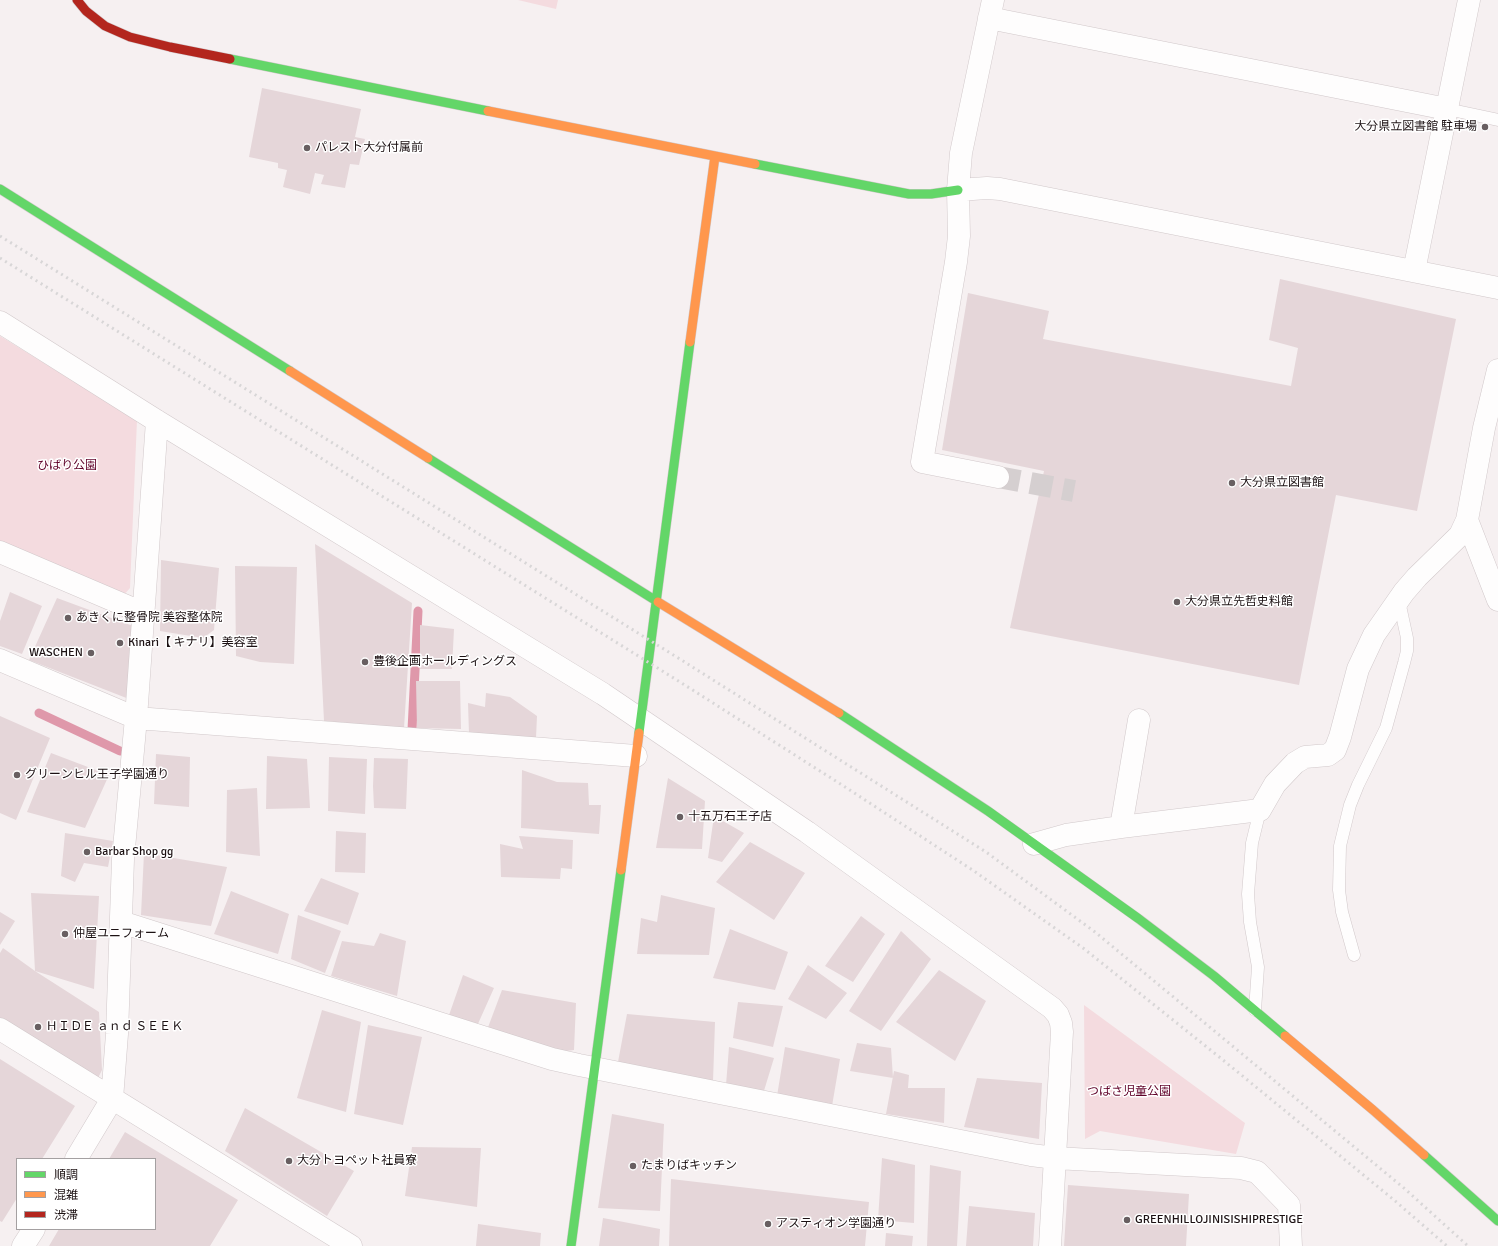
<!DOCTYPE html>
<html>
<head>
<meta charset="utf-8">
<style>
  body { margin:0 }
  #map { position:relative; width:1498px; height:1246px; overflow:hidden; background:#f6f0f1; font-family:Signika,"Noto Sans JP",sans-serif }
  canvas { display:block }
  .legend { position:absolute; left:16px; top:1158px; width:140px; height:72px; box-sizing:border-box; background:#fff; border:1px solid #a4a0a1; margin:0; padding:5px 7px; list-style:none; font-size:12px; color:#1c1113 }
  .legend li { display:flex; align-items:center; gap:8px; height:20px }
  .legend b { width:20px; border:1px solid #a4a0a1 }
</style>
</head>
<body>
<div id="map">
<canvas width="1498" height="1246"></canvas>
<ul class="legend">
<li><b style="height:5px;background:#63d668"></b>順調</li>
<li><b style="height:5px;background:#ff974d"></b>混雑</li>
<li><b style="height:5px;background:#b3261e"></b>渋滞</li>
</ul>
</div>
<script>
const ctx = document.querySelector('canvas').getContext('2d');
ctx.lineJoin = 'round';
function paint(path, color) {
  ctx.fillStyle = color;
  ctx.fill(path, 'evenodd');
}
function poly(rows) {
  const path = new Path2D();
  for (const r of rows) {
    path.moveTo(r[0], r[1]);
    for (let i = 2; i < r.length; i += 2) path.lineTo(r[i], r[i + 1]);
  }
  return path;
}
function strokePath(path, color, width, dash) {
  ctx.strokeStyle = color;
  ctx.lineWidth = width;
  ctx.lineCap = dash ? 'butt' : 'round';
  ctx.setLineDash(dash || []);
  ctx.stroke(path);
}
function write(font, color, halo, rows, align = 'center') {
  ctx.font = font + ' Signika,"Noto Sans JP",sans-serif';
  ctx.lineWidth = 3;
  ctx.setLineDash([]);
  ctx.textBaseline = 'middle';
  ctx.strokeStyle = halo;
  ctx.fillStyle = color;
  for (const [text, x, y, turn = 0] of rows) {
    ctx.save();
    ctx.translate(x, y);
    ctx.rotate((+turn || 0) * Math.PI / 180);
    ctx.textAlign = isNaN(turn) ? turn : align;
    if (halo) ctx.strokeText(text, 0, 0);
    ctx.fillText(text, 0, 0);
    ctx.restore();
  }
}
const green = poly([
  [518,0,558,0,556,9],
  [0,336,137,420,130,588,122,597,0,542],
  [1084,1005,1245,1123,1236,1154,1100,1131,1085,1139]
]);
const stream = poly([
  [39,713,120,751],
  [412,730,418,611]
]);
const building = poly([
  [262,88,361,109,355,137,365,139,359,165,350,164,345,188,321,184,324,175,315,173,310,194,283,187,287,170,278,168,278,163,249,157],
  [1280,279,1456,319,1417,511,1336,495,1299,685,1010,628,1044,471,942,450,968,293,1049,311,1043,339,1291,386,1298,348,1269,340],
  [315,544,412,603,404,728,324,721],
  [161,560,219,568,214,630,203,638,160,631],
  [235,566,297,567,294,664,260,662,236,656],
  [10,592,42,606,22,654,0,646,0,621],
  [57,598,133,626,129,662,129,699,29,660],
  [420,625,454,629,452,669,420,669],
  [416,681,460,681,461,729,417,728],
  [486,693,510,697,537,716,536,738,469,734,468,703,485,707],
  [0,716,50,738,16,820,0,813],
  [51,753,109,775,85,828,27,812],
  [156,754,190,757,189,807,154,804],
  [267,756,307,759,310,808,266,809],
  [329,757,367,759,365,814,328,811],
  [374,758,408,759,406,809,374,808,373,786],
  [522,770,557,782,588,783,589,805,601,805,599,834,521,828],
  [668,778,705,801,702,849,656,848],
  [257,788,260,856,226,852,227,790],
  [714,816,744,833,722,862,708,858],
  [336,831,366,833,365,873,335,872],
  [65,833,113,841,108,867,84,863,75,882,61,876],
  [519,836,573,840,572,869,561,868,560,879,501,877,500,844,523,849],
  [750,842,805,873,774,920,716,882],
  [144,853,227,867,211,926,141,915],
  [321,878,359,893,348,925,304,911],
  [231,891,289,914,278,954,214,934],
  [31,893,99,896,94,989,35,971,99,1012,102,1070,97,1080,0,1020,0,953,3,948,35,971],
  [661,895,715,908,709,955,637,954,641,918,657,922],
  [0,912,15,921,0,945],
  [298,915,341,931,325,973,291,959],
  [861,916,885,934,853,982,825,966],
  [730,929,788,952,775,990,713,978],
  [901,931,931,959,881,1031,849,1011],
  [380,933,406,941,397,996,331,976,342,941,374,946],
  [808,965,847,993,826,1019,788,999],
  [939,970,986,1001,955,1061,896,1022],
  [463,975,494,988,477,1026,448,1018],
  [502,990,576,1003,574,1050,558,1052,487,1030],
  [738,1002,783,1006,773,1047,733,1038],
  [322,1010,361,1022,346,1112,297,1098],
  [627,1014,715,1022,713,1082,618,1062],
  [368,1025,422,1037,403,1125,354,1114],
  [857,1043,891,1048,893,1078,850,1071],
  [729,1047,774,1058,763,1094,726,1085],
  [785,1047,840,1059,832,1106,777,1096],
  [0,1059,75,1106,42,1159,17,1159,17,1198,2,1222,0,1221],
  [894,1071,909,1075,908,1088,945,1088,944,1123,886,1114],
  [977,1078,1042,1083,1039,1139,964,1127],
  [245,1108,354,1171,327,1216,225,1151],
  [612,1114,664,1124,660,1211,598,1208],
  [125,1132,238,1200,210,1246,49,1246,59,1229,155,1229,155,1159,109,1159],
  [412,1147,481,1148,477,1207,405,1196],
  [882,1158,915,1165,914,1223,878,1220],
  [930,1165,961,1171,957,1246,927,1246],
  [671,1179,869,1202,865,1246,669,1246],
  [1068,1185,1189,1194,1186,1246,1064,1246],
  [969,1206,1035,1213,1033,1246,966,1246],
  [603,1218,660,1229,659,1246,599,1246],
  [478,1224,541,1233,540,1246,476,1246],
  [886,1233,913,1236,912,1246,885,1246]
]);
const streetTunnel = poly([
  [998,477,1074,491]
]);
const lane = poly([
  [1447,109,1498,120],
  [1354,955,1342,912,1339,890,1340,846,1350,805,1358,785,1386,728,1404,663,1407,651,1407,638,1399,601],
  [1255,1010,1258,967,1250,922,1248,894,1252,843,1260,810]
]);
const street = poly([
  [993,0,961,153,958,190,959,236,956,262,922,462,998,477],
  [989,18,1447,109],
  [958,190,987,188,1000,189,1498,288],
  [1414,271,1469,0],
  [0,322,157,421,603,694,807,832,1052,1008,1058,1015,1061,1023,1062,1032,1050,1246],
  [1467,520,1498,600],
  [0,552,143,613],
  [0,660,136,718,636,756],
  [1121,827,1139,720],
  [1034,844,1066,835,1121,827,1260,810,1275,784,1295,763,1305,757,1328,755,1335,750,1340,737,1358,669,1374,635,1404,592,1417,577,1460,535,1467,520,1484,428,1498,370],
  [121,922,552,1059,579,1065,1031,1155,1055,1158,1241,1168,1257,1172,1289,1205,1291,1246],
  [0,1029,351,1246],
  [76,1159,112,1099,117,1034,123,859,136,718,157,421],
  [23,1246,34,1229]
]);
const fast = poly([
  [230,59,488,111],
  [755,164,909,194,931,194,958,190],
  [0,189,290,371],
  [428,458,658,602],
  [839,713,988,811,1139,919,1214,976,1285,1036],
  [639,733,690,342],
  [1424,1155,1498,1221],
  [571,1246,621,870]
]);
const slow = poly([
  [488,111,755,164],
  [690,342,715,156],
  [290,371,428,458],
  [658,602,839,713],
  [621,870,639,733],
  [1285,1036,1373,1110,1424,1155]
]);
const jam = poly([
  [77,0,86,11,105,26,130,37,170,47,230,59]
]);
const rail = poly([
  [0,236,683,661,986,852,1095,932,1405,1189,1468,1246],
  [0,258,680,682,842,785,974,871,1083,948,1223,1060,1394,1200,1447,1246]
]);
const markers = [
  [1485,127,4,"#685f61"],
  [307,148,4,"#685f61"],
  [1232,483,4,"#685f61"],
  [1177,602,4,"#685f61"],
  [68,618,4,"#685f61"],
  [120,643,4,"#685f61"],
  [91,653,4,"#685f61"],
  [365,662,4,"#685f61"],
  [17,775,4,"#685f61"],
  [680,817,4,"#685f61"],
  [87,852,4,"#685f61"],
  [65,934,4,"#685f61"],
  [38,1027,4,"#685f61"],
  [289,1161,4,"#685f61"],
  [633,1166,4,"#685f61"],
  [1127,1220,4,"#685f61"],
  [768,1224,4,"#685f61"]
];
const poiNames = [
  ["大分県立図書館 駐車場",1477,127,"right"],
  ["パレスト大分付属前",315,148],
  ["大分県立図書館",1240,483],
  ["大分県立先哲史料館",1185,602],
  ["あきくに整骨院 美容整体院",76,618],
  ["Kinari【 キナリ】美容室",128,643],
  ["WASCHEN",83,653,"right"],
  ["豊後企画ホールディングス",373,662],
  ["グリーンヒル王子学園通り",25,775],
  ["十五万石王子店",688,817],
  ["Barbar Shop gg",95,852],
  ["仲屋ユニフォーム",73,934],
  ["ＨＩＤＥ ａｎｄ ＳＥＥＫ",46,1027],
  ["大分トヨペット社員寮",297,1161],
  ["たまりばキッチン",641,1166],
  ["GREENHILLOJINISISHIPRESTIGE",1135,1220],
  ["アスティオン学園通り",776,1224]
];
const parkNames = [
  ["ひばり公園",67,466],
  ["つばさ児童公園",1129,1092]
];
paint(green, '#f4dbdf');
strokePath(stream, '#df98aa', 9);
paint(building, '#e5d6d9');
strokePath(streetTunnel, '#d5cfd0', 22, [22, 11]);
strokePath(lane, '#d1c8ca', 13);
strokePath(street, '#d1c8ca', 23);
strokePath(fast, '#d1c8ca', 10);
strokePath(slow, '#d1c8ca', 10);
strokePath(jam, '#d1c8ca', 10);
strokePath(lane, '#fefdfd', 12);
strokePath(street, '#fefdfd', 22);
strokePath(fast, '#63d668', 9);
strokePath(slow, '#ff974d', 9);
strokePath(jam, '#b3261e', 9);
strokePath(rail, '#d8d6d7', 3, [2, 4]);
for (const [x, y, r, color] of markers) {
  const dot = new Path2D();
  dot.arc(x, y, r, 0, 2 * Math.PI);
  ctx.fillStyle = color;
  ctx.fill(dot);
  strokePath(dot, '#fff', 1.5);
}
write('12px', '#1c1113', '#fff', poiNames, 'left');
write('12px', '#600229', '#fff', parkNames);
</script>
</body>
</html>
